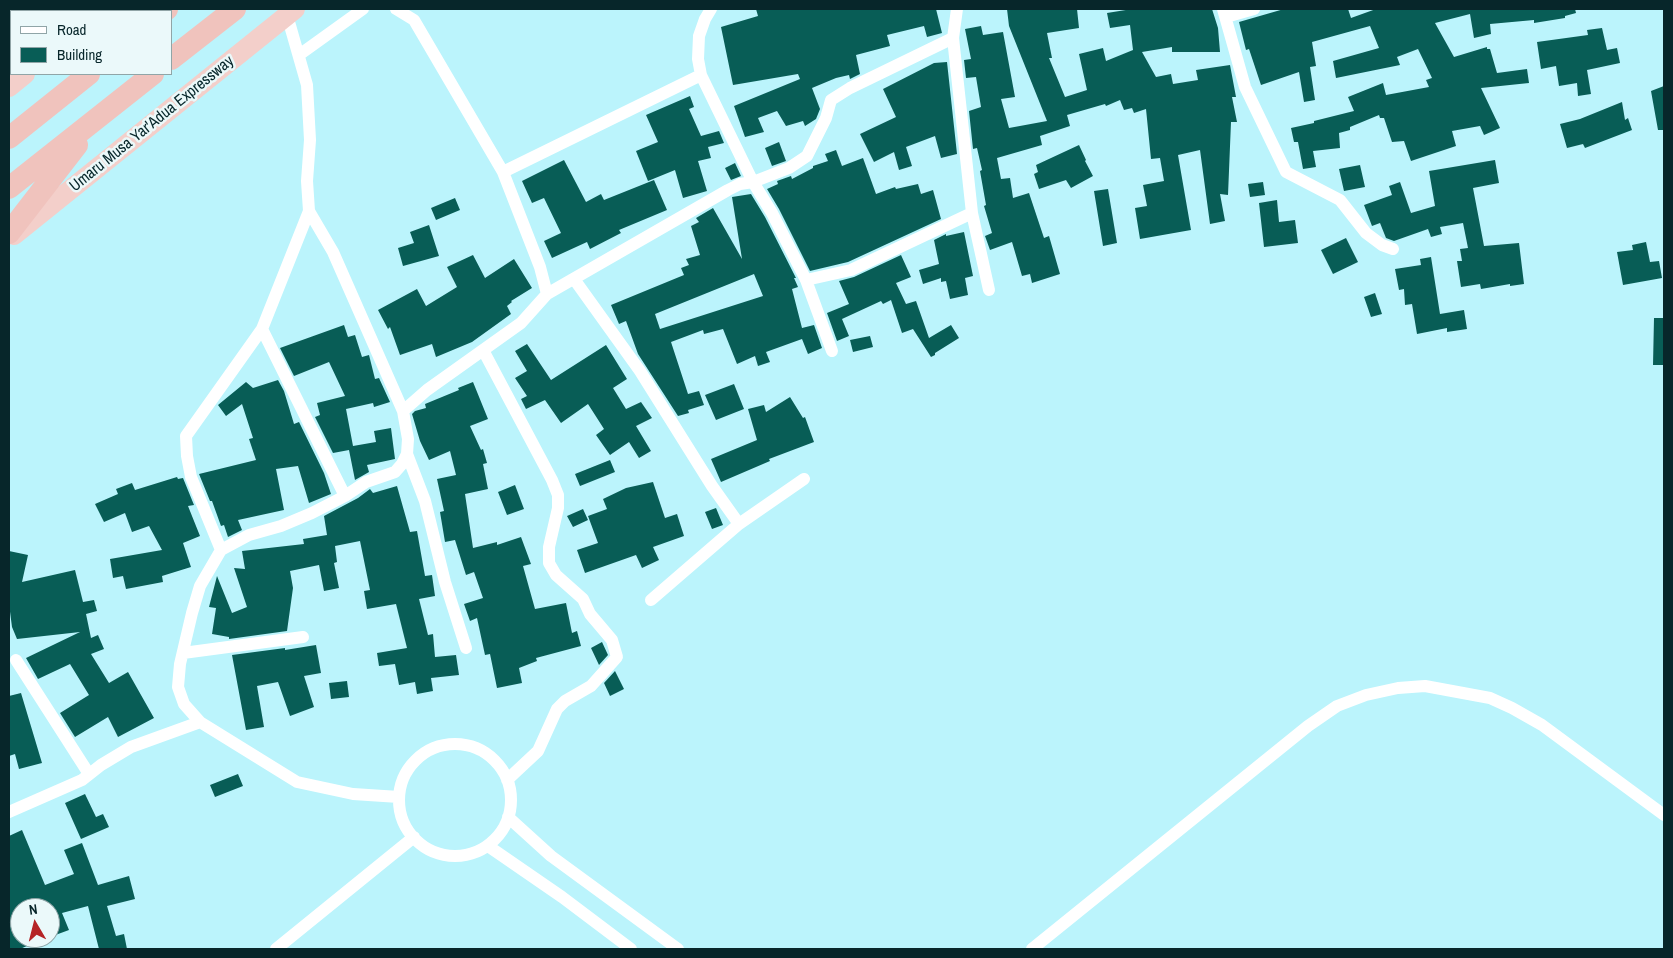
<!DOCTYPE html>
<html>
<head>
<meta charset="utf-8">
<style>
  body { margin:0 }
  #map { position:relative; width:1673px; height:958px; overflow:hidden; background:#bbf4fc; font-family:"Archivo Narrow",sans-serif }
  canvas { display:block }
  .frame { position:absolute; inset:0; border:10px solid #07262a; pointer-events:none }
  .legend { position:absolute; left:10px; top:10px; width:162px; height:65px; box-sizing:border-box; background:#ebf9fa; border:1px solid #90a5a7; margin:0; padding:6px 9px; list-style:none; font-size:15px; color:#07262a }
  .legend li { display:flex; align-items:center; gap:10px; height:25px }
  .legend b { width:25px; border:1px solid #90a5a7 }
  .north { position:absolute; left:10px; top:898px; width:50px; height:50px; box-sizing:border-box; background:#ebf9fa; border:1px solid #90a5a7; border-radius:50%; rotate:352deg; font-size:14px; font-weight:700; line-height:20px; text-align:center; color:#07262a }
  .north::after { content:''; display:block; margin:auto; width:18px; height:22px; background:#b52527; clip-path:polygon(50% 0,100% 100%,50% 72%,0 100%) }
</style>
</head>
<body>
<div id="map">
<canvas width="1673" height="958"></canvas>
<div class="frame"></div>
<ul class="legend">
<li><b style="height:6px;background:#fff"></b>Road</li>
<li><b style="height:14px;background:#085d56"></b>Building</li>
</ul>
<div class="north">N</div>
</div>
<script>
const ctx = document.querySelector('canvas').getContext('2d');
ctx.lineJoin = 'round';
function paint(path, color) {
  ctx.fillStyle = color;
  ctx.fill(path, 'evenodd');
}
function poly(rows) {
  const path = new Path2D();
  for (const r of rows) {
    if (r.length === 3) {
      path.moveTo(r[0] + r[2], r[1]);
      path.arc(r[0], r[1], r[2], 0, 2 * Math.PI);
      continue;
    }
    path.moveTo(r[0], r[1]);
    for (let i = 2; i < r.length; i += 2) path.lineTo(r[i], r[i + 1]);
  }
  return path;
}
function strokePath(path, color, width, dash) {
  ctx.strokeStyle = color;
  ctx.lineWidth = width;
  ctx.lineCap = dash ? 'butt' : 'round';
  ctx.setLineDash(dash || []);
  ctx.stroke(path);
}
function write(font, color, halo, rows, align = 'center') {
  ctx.font = font + ' "Archivo Narrow",sans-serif';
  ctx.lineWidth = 5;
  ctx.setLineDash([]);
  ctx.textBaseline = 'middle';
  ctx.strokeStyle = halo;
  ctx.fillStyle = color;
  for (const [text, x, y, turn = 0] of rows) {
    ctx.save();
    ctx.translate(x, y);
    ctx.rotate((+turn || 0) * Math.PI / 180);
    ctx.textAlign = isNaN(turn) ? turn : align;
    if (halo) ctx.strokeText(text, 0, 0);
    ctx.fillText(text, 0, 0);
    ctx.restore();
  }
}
const building = poly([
  [756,9,936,9,942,33,927,37,924,26,887,35,890,46,856,55,860,74,850,79,849,75,836,78,812,88,820,109,816,119,805,126,803,121,786,126,777,111,758,118,764,132,745,137,734,106,800,79,798,74,733,85,721,27,758,16],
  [1007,9,1077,9,1079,28,1047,33,1052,58,1049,58,1065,97,1087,90,1079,54,1103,48,1106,61,1133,50,1130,25,1110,28,1107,13,1132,9,1212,9,1218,28,1220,52,1172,52,1172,47,1142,52,1156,77,1171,74,1173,84,1198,80,1196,70,1230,65,1236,97,1232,97,1237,122,1231,122,1228,195,1220,194,1225,221,1210,224,1200,150,1178,155,1191,230,1140,239,1135,208,1147,206,1143,185,1164,181,1160,158,1151,159,1146,109,1134,113,1132,108,1124,110,1120,100,1106,106,1105,104,1067,115,1070,126,1040,136,1042,145,997,158,1001,179,1010,178,1013,198,1029,193,1044,238,1049,236,1060,274,1032,283,1030,274,1022,276,1012,242,990,250,985,236,992,233,984,206,986,205,980,171,982,170,977,148,973,149,969,111,981,107,976,77,966,78,964,60,971,59,965,29,981,26,983,35,1003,32,1015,97,1001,99,1009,128,1047,121,1009,26],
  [1284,9,1348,9,1351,18,1376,9,1575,9,1576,13,1565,16,1565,18,1534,23,1534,20,1490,24,1491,34,1474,38,1470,14,1435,23,1454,57,1487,47,1487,49,1490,49,1497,73,1527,69,1529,83,1481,88,1500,128,1484,135,1480,126,1452,131,1456,146,1411,161,1404,141,1392,142,1384,118,1380,118,1379,115,1350,127,1350,130,1339,133,1340,148,1313,151,1316,167,1303,169,1298,142,1294,142,1291,128,1314,123,1314,121,1354,111,1348,97,1383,83,1386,95,1429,87,1426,80,1432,78,1418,49,1397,57,1400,65,1336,78,1333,61,1379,48,1370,26,1312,42,1316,66,1310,67,1315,100,1304,102,1299,72,1261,85,1249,49,1246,50,1239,22],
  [1602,28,1607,50,1617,48,1620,63,1587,70,1591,94,1578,96,1577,83,1559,86,1556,66,1541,69,1537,42,1588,35,1587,30],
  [947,62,957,154,941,158,935,136,906,147,912,166,899,170,894,152,874,162,860,134,896,117,883,89,934,63],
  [1664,86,1664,130,1658,130,1651,91],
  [690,96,694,107,689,109,701,136,719,131,724,143,708,147,711,158,698,161,707,191,683,198,675,170,648,181,636,151,658,142,646,115],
  [1622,102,1625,120,1628,118,1632,130,1585,148,1583,144,1567,148,1560,124,1580,119],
  [779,142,786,161,772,166,765,148],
  [1079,145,1086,160,1085,161,1093,176,1071,188,1066,180,1039,189,1034,174,1038,172,1036,165],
  [836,150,842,166,863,158,876,194,895,187,896,189,918,184,921,194,933,190,941,219,848,262,810,271,779,209,767,189,778,184,777,181,791,176,792,179,813,168,813,166,828,161,825,154],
  [564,160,586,202,601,194,604,200,654,180,667,210,619,230,621,233,590,249,587,242,552,258,544,241,561,233,544,198,532,203,522,181],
  [1495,160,1499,183,1473,188,1484,246,1519,243,1524,284,1510,286,1510,284,1481,289,1480,284,1461,287,1457,261,1462,261,1460,249,1468,248,1463,223,1440,227,1442,234,1431,237,1428,229,1394,241,1386,238,1380,223,1372,226,1364,205,1392,195,1389,186,1400,182,1411,213,1435,206,1429,171],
  [735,163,741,176,731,180,725,168],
  [1360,165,1365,187,1344,191,1339,169],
  [1263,182,1265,195,1250,197,1248,184],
  [1108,189,1117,243,1103,246,1094,191],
  [751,194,765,217,796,278,794,278,798,287,792,289,802,328,814,325,822,348,808,354,802,339,766,352,770,362,758,366,755,356,737,364,723,329,704,334,703,330,671,342,688,394,699,391,704,405,688,410,689,413,678,416,638,354,626,321,619,324,611,305,684,275,681,268,689,265,686,259,700,255,691,226,699,222,696,218,713,208,742,259,732,197],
  [754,274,763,296,660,329,655,314],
  [455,198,460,210,436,220,431,208],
  [1277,200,1279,222,1295,220,1298,243,1264,247,1259,203],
  [429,225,439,256,403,266,398,248,414,243,410,232],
  [964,232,973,276,965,278,968,295,950,299,946,281,941,282,941,278,923,284,919,270,939,264,934,240,946,234,946,236],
  [1346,238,1358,262,1333,274,1321,250],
  [1646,242,1650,262,1659,261,1662,278,1623,285,1617,252,1633,250,1632,245],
  [473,255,485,278,514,259,532,288,511,301,512,302,507,306,511,314,472,342,436,357,432,344,400,355,390,327,388,329,378,310,417,289,426,306,457,287,447,267],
  [901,255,911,277,896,283,906,304,916,301,929,338,951,325,959,338,935,353,935,355,931,357,913,329,902,333,891,300,883,304,881,301,842,319,849,336,837,341,827,313,849,304,839,281,854,277],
  [1431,257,1440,314,1464,310,1467,329,1447,332,1447,328,1417,334,1412,304,1405,305,1404,289,1399,290,1395,269,1421,265,1420,259],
  [1375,293,1382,314,1371,317,1364,297],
  [1654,318,1664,318,1664,365,1653,365],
  [344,325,348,337,355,335,362,357,369,355,375,379,379,378,390,402,374,407,373,403,346,409,353,446,376,442,374,431,391,428,395,459,367,465,369,472,355,480,349,450,333,453,315,417,320,415,317,403,345,396,329,362,294,376,280,348],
  [870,336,873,347,853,352,850,340],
  [527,344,551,380,606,345,627,379,613,388,626,409,641,402,652,418,636,426,651,451,639,458,629,442,610,455,596,435,604,429,588,404,561,423,545,400,526,409,521,399,527,396,515,378,527,371,515,351],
  [278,380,284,391,294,424,299,422,324,473,331,494,309,503,298,466,276,469,284,510,238,520,242,530,228,537,224,525,221,526,212,501,210,501,199,474,256,460,249,439,253,438,242,404,226,416,218,405,246,382,253,388],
  [473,382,488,419,470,426,481,450,483,449,487,463,483,464,488,489,465,494,473,548,497,542,497,545,521,537,531,564,523,566,535,609,566,603,572,633,577,631,581,646,536,658,537,661,519,668,522,683,497,688,490,654,485,655,477,618,470,621,464,604,483,598,474,572,466,575,455,540,445,542,440,512,444,511,437,479,456,475,450,451,429,460,420,441,412,414,415,411,426,408,425,404,459,390,458,388],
  [734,384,744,409,716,420,705,395],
  [790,397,803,418,805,417,814,442,769,459,770,461,721,482,711,459,757,440,748,409,764,405,766,412],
  [610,460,615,472,580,486,575,474],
  [177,477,178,479,183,478,194,505,188,506,200,536,183,543,191,567,162,576,163,582,126,589,123,576,113,578,110,559,162,550,149,526,132,532,125,513,104,522,95,504,118,494,116,489,132,483,135,490],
  [653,482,665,518,677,514,684,536,653,547,659,560,642,568,636,555,585,573,577,550,598,543,588,516,607,509,603,499,626,488],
  [515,485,524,509,507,515,498,492],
  [397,486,410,532,417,531,425,576,432,575,435,596,419,599,428,635,433,634,435,657,456,655,459,675,431,678,433,691,417,694,415,682,399,685,395,664,379,666,377,653,407,648,396,604,367,609,364,591,370,590,360,541,335,546,337,562,334,563,339,588,324,591,319,565,290,571,293,588,287,631,229,639,229,637,212,634,216,608,209,607,217,576,232,613,247,607,234,568,245,569,242,551,304,544,303,539,327,535,324,516,358,498,370,489,373,493],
  [716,508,723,525,712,529,705,512],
  [583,509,588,520,573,527,567,516],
  [9,551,28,555,22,582,75,570,83,602,94,600,97,611,86,614,91,638,98,635,104,649,91,654,109,683,128,672,154,718,118,737,108,717,75,737,60,713,89,695,70,664,38,679,26,658,80,632,17,639,12,627,9,604],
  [602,642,608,655,599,665,591,648],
  [316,645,321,673,304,676,314,707,290,716,278,682,257,686,264,727,246,730,232,655,285,648,285,650],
  [615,671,624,689,610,696,604,683],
  [347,681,349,697,331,699,329,683],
  [21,693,42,763,19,769,15,754,9,756,9,696],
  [238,774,243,786,215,797,210,785],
  [85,794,96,817,103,814,109,827,81,839,65,803],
  [22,830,45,885,74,874,64,850,82,843,98,885,129,876,135,899,107,906,116,936,124,934,127,949,99,949,88,906,62,913,69,930,50,937,50,908,20,908,20,938,24,938,27,946,20,949,9,949,9,836]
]);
const minor = poly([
  [396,9,414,20,503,172,540,267,547,294],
  [957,9,953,38,972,213,989,290],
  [1223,9,1245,87,1286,172,1340,200,1366,233,1382,245,1393,249],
  [287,15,307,85,310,140,307,181,309,211,333,252,403,411,408,439,407,454,402,464,395,472,366,482,345,496,312,513,281,526,249,535,221,550,200,586,192,613,180,664,178,687,184,704,200,722,297,782,353,794,399,797],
  [1226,17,1254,9],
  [299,55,363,9],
  [701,75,753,182,772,213,806,280,832,351],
  [503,172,701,75,698,59,699,36,705,19,711,9],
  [574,279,640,371,712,486,739,524],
  [806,280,851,270,972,213],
  [262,329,345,496],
  [483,350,552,480,558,495,558,508,549,547,549,563,556,575,583,599,590,614,612,640,617,657,591,686,565,701,557,709,538,751,507,780],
  [403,411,427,390,521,323,547,294,728,190,740,184,753,182,789,168,807,156,826,118,831,100,850,88,953,38],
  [407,454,425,501,445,582,466,648],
  [221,550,191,477,187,456,186,436,262,329,309,211],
  [651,600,739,524,804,479],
  [183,653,303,637],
  [16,660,89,774],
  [455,800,56],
  [9,812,82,780,101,765,131,747,200,722],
  [508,817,551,856,678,949],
  [488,846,562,897,631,949],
  [276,949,414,837],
  [1032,949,1308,726,1337,706,1366,695,1398,688,1425,686,1490,698,1512,708,1542,725,1664,815]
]);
const trunk = poly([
  [102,11,106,9],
  [9,87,25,74],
  [14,235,295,9]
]);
const motorway = poly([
  [164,11,167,9],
  [171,59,235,9],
  [9,138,89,74],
  [9,188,153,74],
  [9,233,77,145]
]);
const streetNames = [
  ["Umaru Musa Yar'Adua Expressway",152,124,-39]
];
paint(building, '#085d56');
strokePath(minor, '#fff', 12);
strokePath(trunk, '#f3cfca', 20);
strokePath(motorway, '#f0c3bd', 22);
write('16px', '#07262a', '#ebf9fa', streetNames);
</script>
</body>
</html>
